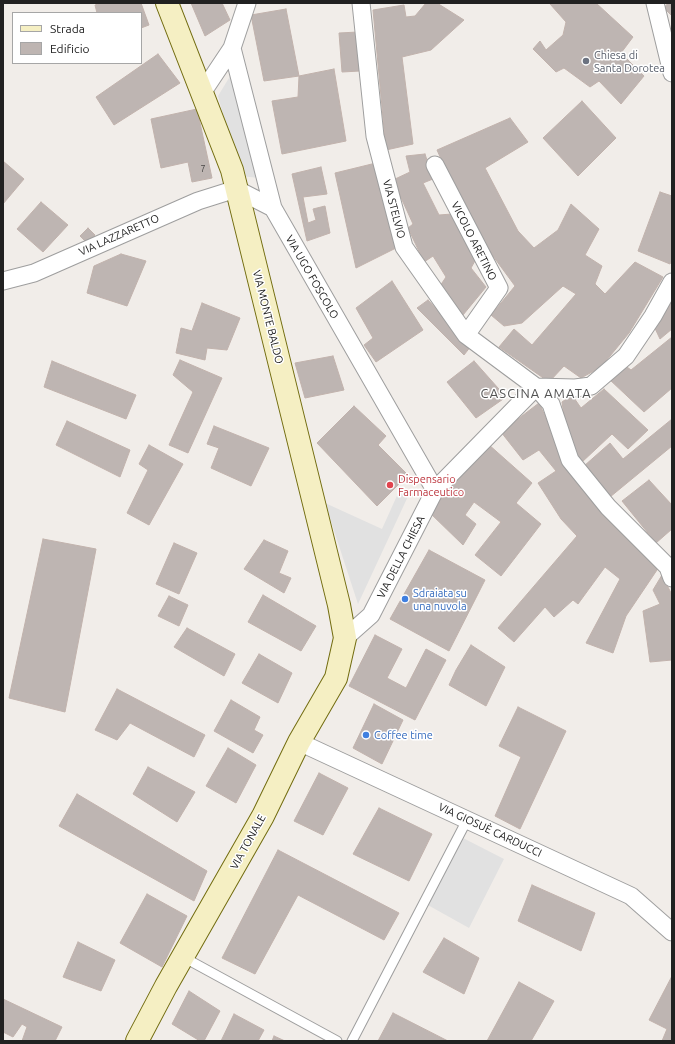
<!DOCTYPE html>
<html>
<head>
<meta charset="utf-8">
<style>
  body { margin:0 }
  #map { position:relative; width:675px; height:1044px; overflow:hidden; background:#f1ede9; font-family:Ubuntu,sans-serif }
  canvas { display:block }
  .frame { position:absolute; inset:0; border:4px solid #212121; pointer-events:none }
  .legend { position:absolute; left:12px; top:12px; width:130px; height:52px; box-sizing:border-box; background:#fff; border:1px solid #a6a6a6; margin:0; padding:5px 7px; list-style:none; font-size:12px; color:#212121 }
  .legend li { display:flex; align-items:center; gap:8px; height:20px }
  .legend b { width:20px; border:1px solid #a6a6a6 }
</style>
</head>
<body>
<div id="map">
<canvas width="675" height="1044"></canvas>
<div class="frame"></div>
<ul class="legend">
<li><b style="height:5px;background:#f5efc3"></b>Strada</li>
<li><b style="height:11px;background:#beb5b2"></b>Edificio</li>
</ul>
</div>
<script>
const ctx = document.querySelector('canvas').getContext('2d');
ctx.lineJoin = 'round';
function paint(path, color) {
  ctx.fillStyle = color;
  ctx.fill(path, 'evenodd');
}
function poly(rows) {
  const path = new Path2D();
  for (const r of rows) {
    path.moveTo(r[0], r[1]);
    for (let i = 2; i < r.length; i += 2) path.lineTo(r[i], r[i + 1]);
  }
  return path;
}
function strokePath(path, color, width, dash) {
  ctx.strokeStyle = color;
  ctx.lineWidth = width;
  ctx.lineCap = dash ? 'butt' : 'round';
  ctx.setLineDash(dash || []);
  ctx.stroke(path);
}
function write(font, color, halo, rows, align = 'center') {
  ctx.font = font + ' Ubuntu,sans-serif';
  ctx.lineWidth = 3;
  ctx.setLineDash([]);
  ctx.textBaseline = 'middle';
  ctx.strokeStyle = halo;
  ctx.fillStyle = color;
  for (const [text, x, y, turn = 0] of rows) {
    ctx.save();
    ctx.translate(x, y);
    ctx.rotate((+turn || 0) * Math.PI / 180);
    ctx.textAlign = isNaN(turn) ? turn : align;
    if (halo) ctx.strokeText(text, 0, 0);
    ctx.fillText(text, 0, 0);
    ctx.restore();
  }
}
const parking = poly([
  [232,73,259,178,240,176,218,96],
  [400,489,410,492,358,604,325,503,382,529],
  [463,838,504,859,469,928,426,904]
]);
const building = poly([
  [101,3,141,3,149,25,141,28,141,13,97,13,95,5,101,3],
  [191,3,222,3,230,20,205,36,191,3],
  [426,3,437,3,464,20,431,50,402,57,413,144,386,150,373,10,404,5,406,17,415,16,426,3],
  [551,3,596,3,633,37,621,53,644,76,621,104,599,81,590,87,564,68,556,72,533,49,540,41,546,50,563,35,566,22,550,4,551,3],
  [668,3,672,3,672,16,664,8,668,3],
  [286,9,299,76,264,81,251,15,286,9],
  [358,32,360,71,342,72,339,33,358,32],
  [158,54,180,83,114,125,96,97,158,54],
  [334,69,346,141,282,154,272,101,298,97,299,76,334,69],
  [582,101,616,138,578,176,543,138,582,101],
  [197,109,212,178,192,182,188,162,161,168,151,119,197,109],
  [510,118,528,142,485,168,518,231,534,248,558,230,571,204,599,229,585,255,602,266,595,284,605,294,635,262,663,277,629,333,601,367,581,378,564,366,549,382,499,347,514,329,532,345,576,294,563,286,522,323,504,326,491,315,515,286,471,226,437,150,510,118],
  [425,154,433,179,423,183,439,215,452,214,476,259,471,268,486,287,463,315,440,286,446,277,433,256,424,262,408,228,413,224,393,180,410,172,406,156,425,154],
  [3,161,24,179,3,204,3,161],
  [376,163,396,248,356,268,335,173,376,163],
  [321,167,327,194,303,197,308,223,316,220,313,209,325,206,330,233,307,241,292,174,321,167],
  [660,192,672,196,672,260,670,264,638,251,660,192],
  [41,202,68,225,43,252,17,229,41,202],
  [88,228,95,235,87,243,80,236,88,228],
  [121,254,146,261,127,306,87,293,94,266,121,254],
  [392,281,423,330,376,362,364,345,373,338,356,308,392,281],
  [428,300,471,346,464,355,417,308,428,300],
  [672,300,672,329,660,339,653,324,662,309,672,300],
  [202,303,240,318,227,350,207,348,205,360,176,353,181,328,192,331,202,303],
  [672,337,672,388,644,412,609,379,623,364,631,370,672,337],
  [333,356,344,390,305,398,295,363,333,356],
  [180,360,222,378,188,453,169,445,193,392,173,375,180,360],
  [52,361,136,395,126,419,44,387,52,361],
  [474,361,506,397,476,418,447,382,474,361],
  [604,389,648,430,628,449,612,434,581,463,568,442,562,402,572,395,581,408,604,389],
  [539,403,557,441,659,567,626,616,613,653,586,643,620,579,605,567,578,604,573,600,554,617,545,607,514,642,498,628,577,536,561,519,538,483,556,471,539,450,523,460,501,432,539,403],
  [354,406,386,436,378,445,408,475,377,506,317,443,354,406],
  [672,419,672,446,610,497,584,466,610,443,623,459,672,419],
  [67,421,130,450,120,477,56,445,67,421],
  [214,426,269,448,251,486,211,468,219,448,207,444,214,426],
  [488,444,532,483,516,503,541,524,501,576,475,555,501,522,474,502,465,515,476,524,463,545,429,512,488,444],
  [149,445,183,464,149,525,127,513,148,470,139,464,149,445],
  [649,480,672,505,672,529,656,543,622,501,649,480],
  [43,539,96,549,65,712,9,698,43,539],
  [264,540,288,551,279,573,291,578,284,593,244,569,264,540],
  [174,543,197,553,179,594,156,584,174,543],
  [429,550,485,580,449,651,390,619,429,550],
  [662,575,672,595,672,660,650,662,643,611,660,604,653,590,662,575],
  [263,595,316,626,301,651,248,622,263,595],
  [169,596,188,605,179,626,158,616,169,596],
  [187,628,235,654,224,676,174,647,187,628],
  [375,635,402,649,387,678,406,688,426,649,446,660,415,720,349,686,375,635],
  [471,645,505,667,486,706,449,685,456,670,471,645],
  [259,654,292,673,278,703,242,683,259,654],
  [117,689,205,735,194,757,130,723,117,740,95,730,117,689],
  [231,700,260,717,254,730,263,735,253,753,214,731,231,700],
  [374,704,403,720,382,764,353,748,374,704],
  [518,707,566,731,520,829,495,816,521,757,499,746,518,707],
  [228,748,256,765,236,803,206,786,228,748],
  [148,767,195,792,177,822,133,794,148,767],
  [319,773,348,788,323,835,294,821,319,773],
  [77,794,207,871,194,901,59,826,77,794],
  [379,808,432,834,409,881,353,854,379,808],
  [278,850,399,913,384,940,298,895,255,974,222,958,278,850],
  [532,885,595,913,581,951,518,921,532,885],
  [147,894,187,916,162,967,120,943,147,894],
  [444,938,479,958,464,994,423,972,444,938],
  [78,942,115,960,101,991,63,977,78,942],
  [672,976,672,1041,662,1041,667,1029,649,1020,672,976],
  [519,982,554,1001,531,1041,487,1041,519,982],
  [189,991,220,1011,204,1041,200,1041,172,1024,189,991],
  [3,999,62,1027,55,1041,22,1041,27,1027,22,1024,13,1037,3,1032,3,999],
  [393,1013,448,1041,378,1041,393,1013],
  [234,1014,264,1030,258,1041,221,1041,234,1014],
  [274,1036,285,1041,272,1041,274,1036]
]);
const lane = poly([
  [183,957,337,1041],
  [352,1041,467,820]
]);
const street = poly([
  [361,3,375,136,404,247,466,335,536,387,551,404,570,460,608,507,668,567,672,578],
  [655,3,672,73],
  [232,48,273,208,435,490],
  [202,93,232,48,247,3],
  [435,165,499,288,466,335],
  [3,281,34,273,198,201,236,189,273,208],
  [536,387,575,388,591,386,626,356,653,316,672,282],
  [345,638,371,615,435,490,536,387],
  [299,742,631,896,672,932]
]);
const secondary = poly([
  [137,1041,166,986,263,816,299,742,336,678,345,638,339,605,232,170,167,3]
]);
const markers = [
  [586,61,4,"#6b7280"],
  [390,485,4,"#e0444e"],
  [405,599,4,"#3f7fe0"],
  [366,735,4,"#3f7fe0"]
];
const numberNames = [
  ["7",203,169]
];
const worshipNames = [
  ["Chiesa di",594,55],
  ["Santa Dorotea",594,68]
];
const streetNames = [
  ["VIA STELVIO",394,209,75],
  ["VIA LAZZARETTO",119,235,-24],
  ["VICOLO ARETINO",474,241,63],
  ["VIA UGO FOSCOLO",312,277,60],
  ["VIA MONTE BALDO",268,317,76],
  ["VIA DELLA CHIESA",401,557,-63],
  ["VIA GIOSUÈ CARDUCCI",490,830,25],
  ["VIA TONALE",248,842,-61]
];
const healthNames = [
  ["Dispensario",398,479],
  ["Farmaceutico",398,492]
];
const shopNames = [
  ["Sdraiata su",413,593],
  ["una nuvola",413,606],
  ["Coffee time",374,735]
];
const quarterNames = [
  ["CASCINA AMATA",536,394]
];
paint(parking, '#e1e1e1');
paint(building, '#beb5b2');
strokePath(building, '#c1b2ac', 1);
strokePath(lane, '#9e9e9e', 11);
strokePath(street, '#9e9e9e', 19);
strokePath(secondary, '#726c0f', 24);
strokePath(lane, '#fff', 9);
strokePath(street, '#fff', 17);
strokePath(secondary, '#f5efc3', 22);
for (const [x, y, r, color] of markers) {
  const dot = new Path2D();
  dot.arc(x, y, r, 0, 2 * Math.PI);
  ctx.fillStyle = color;
  ctx.fill(dot);
  strokePath(dot, '#fff', 1.5);
}
write('9px', '#484645', null, numberNames);
write('11px', '#5b616d', '#fff', worshipNames, 'left');
write('11px', '#212121', '#fff', streetNames);
write('11px', '#be3a42', '#fff', healthNames, 'left');
write('11px', '#366cbe', '#fff', shopNames, 'left');
ctx.letterSpacing = '1px';
write('13px', '#545454', '#fff', quarterNames);
ctx.letterSpacing = '0px';
</script>
</body>
</html>
